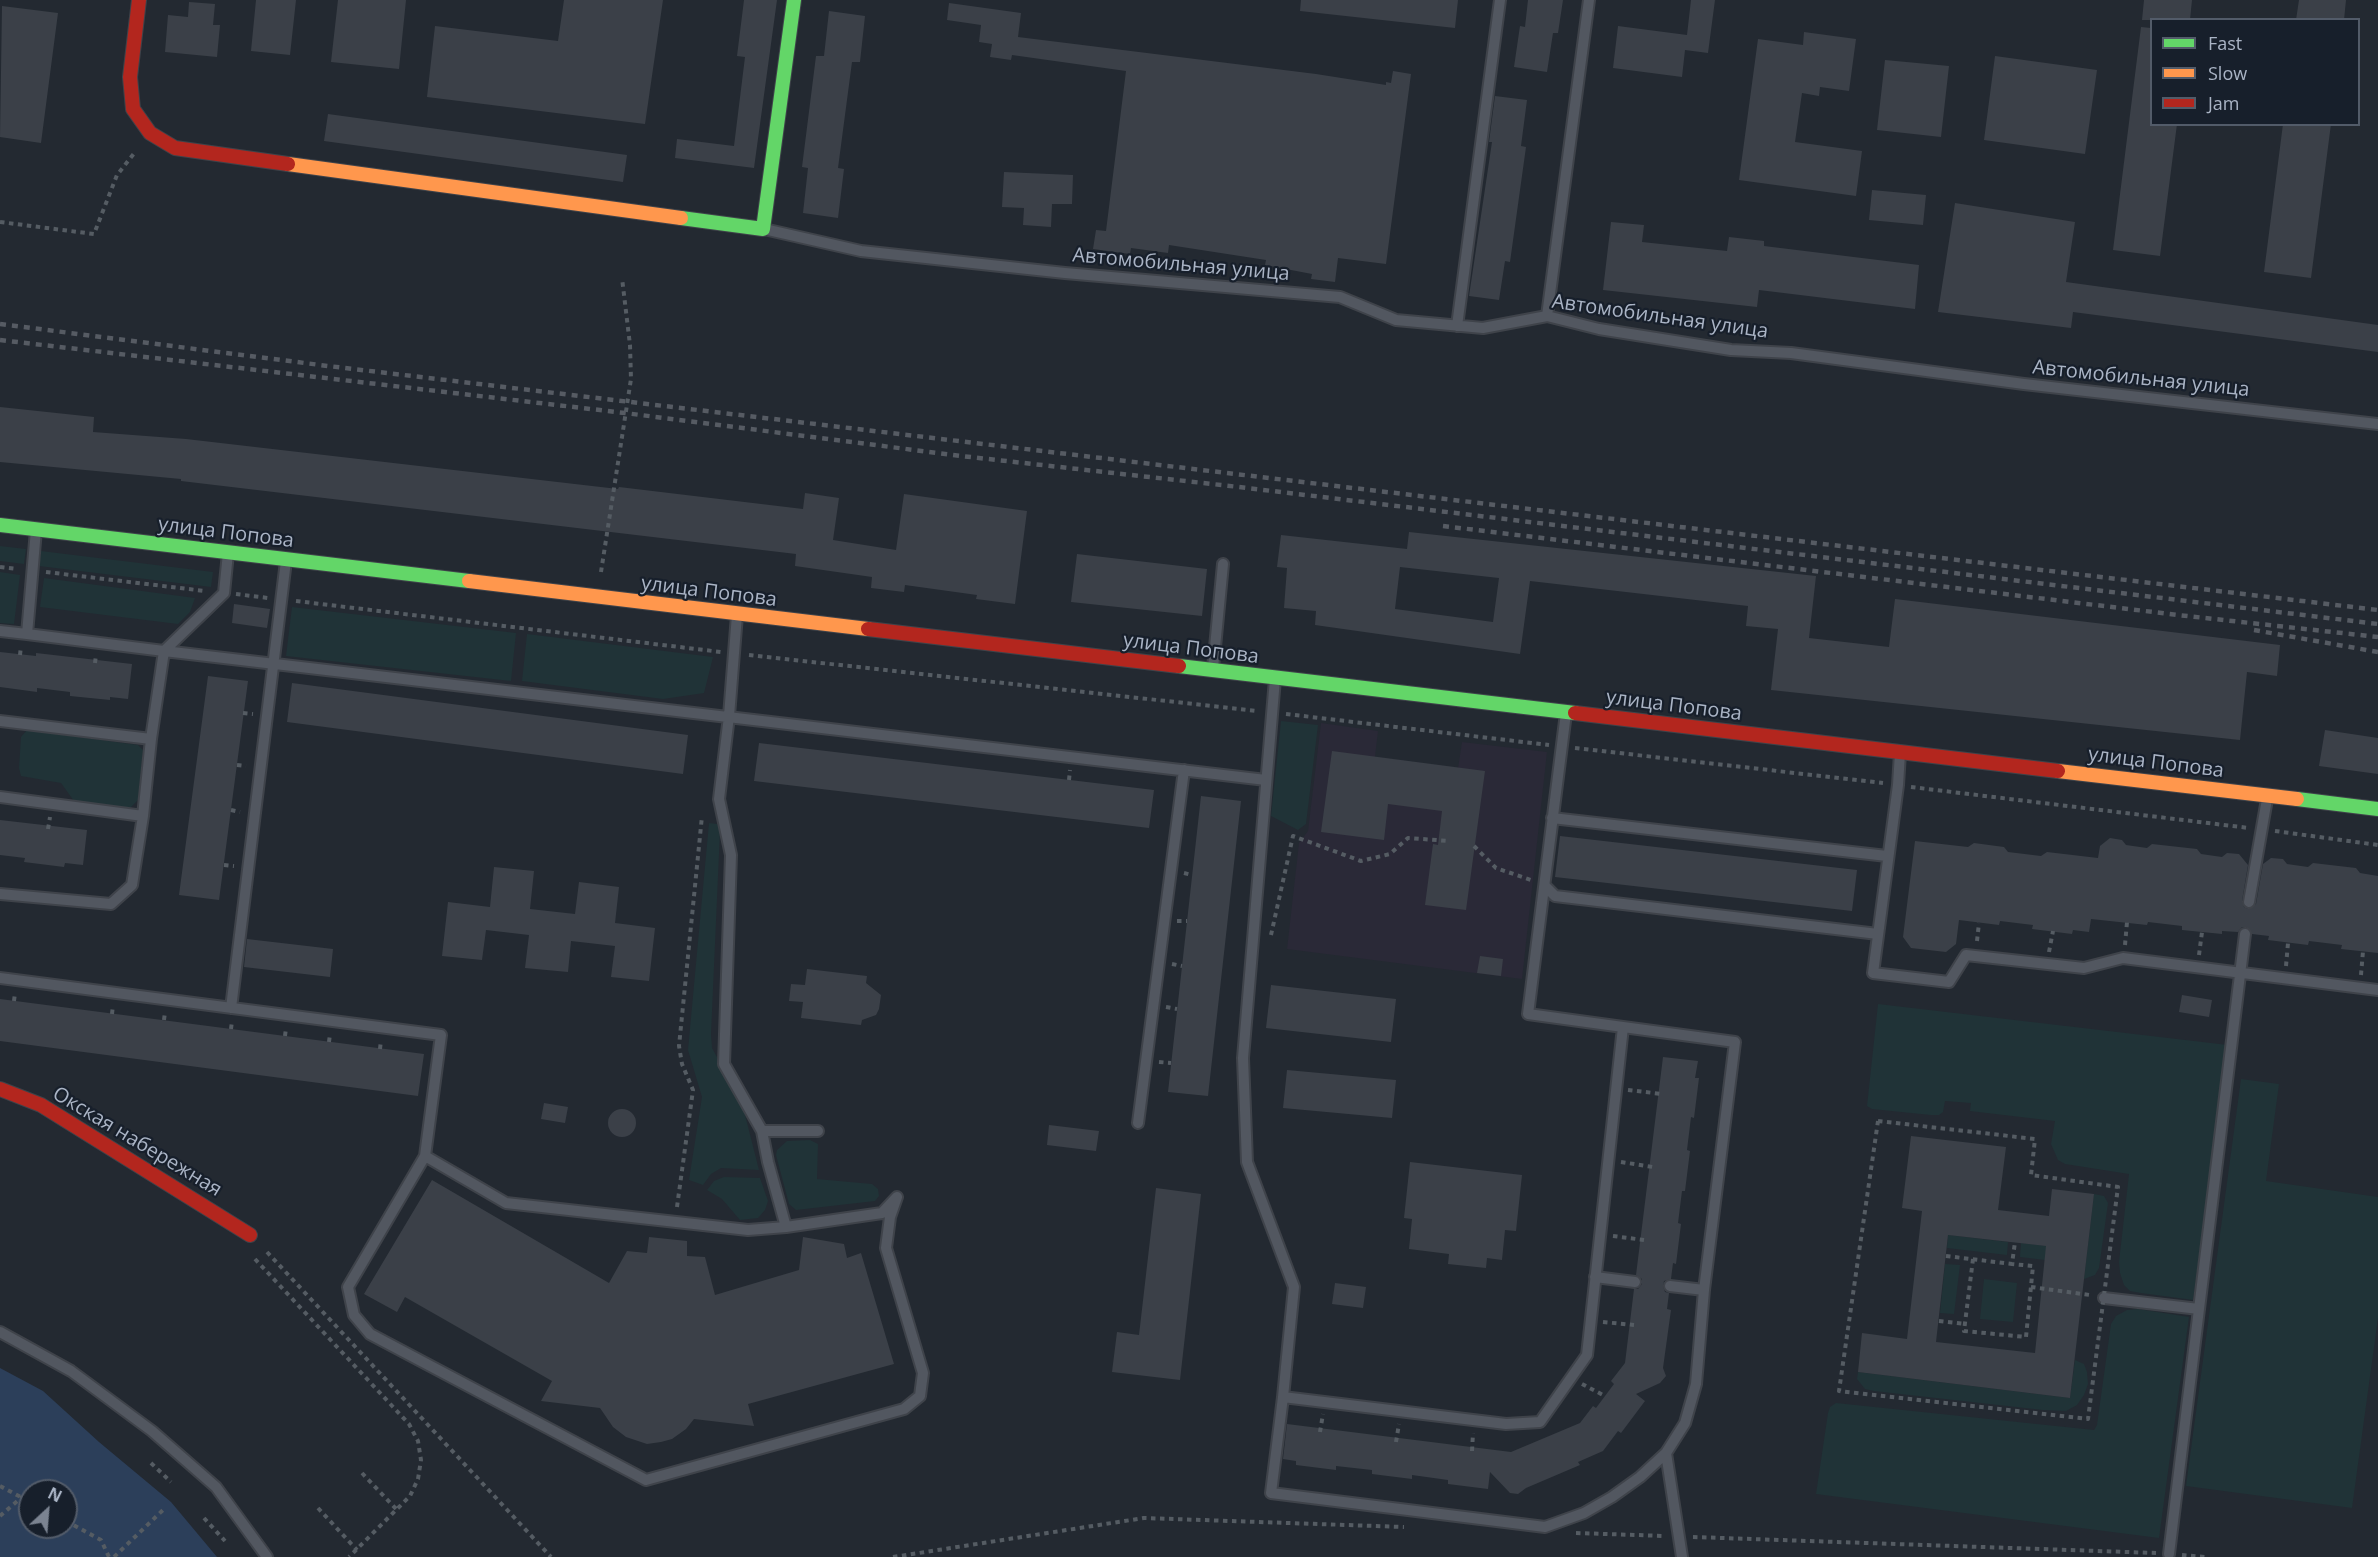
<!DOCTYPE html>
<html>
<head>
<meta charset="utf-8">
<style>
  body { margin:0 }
  #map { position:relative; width:2378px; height:1557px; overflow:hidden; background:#232931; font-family:"Open Sans",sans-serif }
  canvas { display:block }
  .legend { position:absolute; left:2150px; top:18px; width:210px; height:108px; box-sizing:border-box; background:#171f2b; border:2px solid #525b69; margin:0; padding:8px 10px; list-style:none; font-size:18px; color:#aab4c5 }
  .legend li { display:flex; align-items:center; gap:12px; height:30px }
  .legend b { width:30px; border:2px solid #525b69 }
  .north { position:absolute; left:18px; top:1479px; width:60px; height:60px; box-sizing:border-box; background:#171f2b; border:2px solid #525b69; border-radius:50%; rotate:26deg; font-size:16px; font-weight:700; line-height:24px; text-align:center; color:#aab4c5 }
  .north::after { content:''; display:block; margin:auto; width:21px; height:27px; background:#7b8391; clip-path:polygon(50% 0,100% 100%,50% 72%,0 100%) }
</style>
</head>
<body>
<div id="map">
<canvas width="2378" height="1557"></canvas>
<ul class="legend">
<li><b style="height:8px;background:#63d668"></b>Fast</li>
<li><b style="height:8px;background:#ff974d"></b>Slow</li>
<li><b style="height:8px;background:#b3261e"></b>Jam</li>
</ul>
<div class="north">N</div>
</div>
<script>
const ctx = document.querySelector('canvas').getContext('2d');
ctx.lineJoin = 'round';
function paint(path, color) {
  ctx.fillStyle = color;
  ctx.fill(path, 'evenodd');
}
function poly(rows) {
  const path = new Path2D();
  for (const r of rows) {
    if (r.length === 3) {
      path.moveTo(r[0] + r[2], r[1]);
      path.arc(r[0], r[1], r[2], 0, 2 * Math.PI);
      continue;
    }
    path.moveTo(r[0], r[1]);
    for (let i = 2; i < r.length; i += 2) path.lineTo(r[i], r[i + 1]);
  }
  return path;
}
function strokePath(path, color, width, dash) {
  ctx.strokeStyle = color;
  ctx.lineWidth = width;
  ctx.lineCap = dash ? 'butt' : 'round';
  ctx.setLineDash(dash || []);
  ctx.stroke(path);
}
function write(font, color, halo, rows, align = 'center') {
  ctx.font = font + ' "Open Sans",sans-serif';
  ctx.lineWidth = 4.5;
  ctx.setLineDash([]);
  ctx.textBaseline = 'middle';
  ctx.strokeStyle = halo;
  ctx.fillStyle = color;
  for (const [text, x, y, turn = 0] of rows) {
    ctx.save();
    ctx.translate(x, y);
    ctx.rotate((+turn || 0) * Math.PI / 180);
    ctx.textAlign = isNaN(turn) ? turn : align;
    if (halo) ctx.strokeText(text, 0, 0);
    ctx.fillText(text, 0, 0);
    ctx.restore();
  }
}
const medical = poly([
  [1321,723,1378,731,1375,757,1458,768,1462,742,1547,752,1522,979,1287,949,1299,843,1308,831]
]);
const green = poly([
  [0,546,26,549,24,564,0,561],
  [41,551,213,572,211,587,39,566],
  [0,572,20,575,14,624,0,623],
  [44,578,195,598,190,612,178,624,40,607],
  [292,607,516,633,511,681,286,656],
  [527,634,713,657,704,693,663,699,522,681],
  [1281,721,1318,725,1306,824,1298,830,1271,816],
  [27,730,138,745,143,750,138,800,131,807,121,809,74,801,61,783,21,776,19,768,21,737],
  [709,823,717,824,720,831,711,1034,712,1048,742,1103,759,1170,721,1168,711,1174,703,1185,689,1180,702,1097,688,1050],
  [1878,1004,2228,1045,2193,1300,2141,1293,2130,1291,2124,1285,2120,1273,2119,1262,2129,1174,2065,1164,2058,1160,2051,1144,2055,1121,1970,1111,1971,1103,1945,1101,1943,1112,1939,1115,1931,1115,1872,1109,1867,1106],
  [2241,1079,2279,1084,2266,1181,2378,1197,2378,1318,2352,1508,2186,1486],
  [810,1140,818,1144,817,1179,872,1184,878,1189,879,1196,875,1201,796,1210,789,1204,776,1155,777,1150,787,1141],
  [724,1177,760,1178,768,1201,765,1210,758,1218,740,1220,722,1199,707,1190,714,1181],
  [2094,1194,2104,1196,2108,1203,2099,1268,2095,1275,2084,1279],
  [1948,1235,2008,1242,2007,1255,1947,1248],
  [2021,1243,2047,1246,2045,1260,2020,1257],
  [1945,1264,1960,1265,1954,1314,1940,1313],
  [1984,1279,2017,1283,2013,1322,1980,1319],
  [2138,1309,2189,1317,2159,1538,1816,1494,1828,1413,1830,1407,1836,1403,2094,1430,2097,1425,2111,1324,2116,1316,2127,1310],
  [2075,1360,2084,1364,2087,1372,2088,1384,2084,1395,2077,1405,2066,1411,2043,1410,1874,1391,1865,1389,1857,1379,1858,1372,2070,1398]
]);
const water = poly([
  [0,1368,43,1391,99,1442,171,1502,217,1557,0,1557],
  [30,1491,66,1491,66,1527,30,1527]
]);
const building = poly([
  [256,0,296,0,290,55,251,51],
  [338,0,406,0,399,69,331,62],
  [564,0,663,0,645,124,427,97,435,26,558,41],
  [744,0,777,0,754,168,675,158,677,139,734,146,745,57,737,56],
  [1301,0,1458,0,1455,28,1300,11],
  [1528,0,1563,0,1558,33,1553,33,1547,72,1514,67,1520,26,1525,27],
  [1691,0,1715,0,1708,53,1685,50,1682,77,1613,68,1618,26,1687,35],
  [2144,0,2192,0,2190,20,2142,20],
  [2299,0,2346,0,2344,20,2296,20],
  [189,2,215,4,213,25,220,25,217,57,165,52,168,15,188,17],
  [949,3,1021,13,1018,37,1316,74,1386,85,1386,82,1391,83,1393,71,1411,74,1386,264,1338,258,1335,282,1311,279,1312,274,1265,265,1266,260,1169,245,1168,253,1131,248,1130,254,1093,249,1096,230,1106,231,1126,71,1012,55,1011,60,990,57,992,44,979,42,981,25,947,20],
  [2,6,58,13,41,143,0,137],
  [829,11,865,16,860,62,852,62,838,168,844,169,838,218,803,213,808,168,802,167,816,56,824,56],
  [2141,27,2151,28,2151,124,2177,124,2160,256,2113,250],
  [1804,32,1856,39,1849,91,1820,87,1819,96,1802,93,1795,142,1862,151,1856,196,1739,180,1758,39,1803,45],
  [1995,56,2097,70,2085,154,1984,140],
  [1885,60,1949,66,1941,137,1877,130],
  [1495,96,1527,100,1521,146,1526,147,1510,262,1505,261,1499,300,1469,296,1492,142,1489,142],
  [328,114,627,155,623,182,324,141],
  [2283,124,2331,124,2311,278,2264,272],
  [1004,172,1073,175,1072,204,1052,204,1051,227,1023,225,1024,208,1002,207],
  [1872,190,1926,195,1923,225,1869,220],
  [1955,203,2075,222,2066,282,2378,325,2378,352,2073,312,2071,328,1938,312],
  [1611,222,1644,225,1642,242,1727,251,1729,237,1764,241,1764,246,1919,265,1915,309,1759,290,1757,307,1603,290],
  [0,407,94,417,93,432,186,439,618,489,619,487,803,509,805,493,839,498,833,540,896,550,904,494,1027,511,1015,604,976,599,977,595,905,585,904,592,871,588,872,577,795,566,796,554,181,481,181,479,0,462],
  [1409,532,1816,576,1809,638,1889,647,1895,599,2280,645,2277,676,2247,672,2240,740,1771,690,1778,629,1746,626,1748,606,1530,581,1520,654,1315,625,1316,611,1284,608,1287,568,1277,567,1281,535,1407,549],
  [1400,567,1499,578,1493,622,1395,609],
  [1077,554,1207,569,1202,616,1071,602],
  [234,604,270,609,267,628,232,623],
  [0,652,36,656,36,653,132,664,128,699,110,697,110,700,70,696,70,692,37,688,37,692,0,687],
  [208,676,248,681,219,900,179,895],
  [292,683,688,735,683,774,287,722],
  [2325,730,2378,738,2378,774,2319,766],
  [759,743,1154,790,1149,828,754,781],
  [1332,751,1485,771,1466,910,1425,905,1433,844,1438,845,1442,811,1388,804,1384,840,1321,832],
  [1201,796,1241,801,1208,1096,1168,1092],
  [0,820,87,830,83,865,65,863,64,867,24,862,25,858,0,855],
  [1560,836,1857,870,1852,911,1555,877],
  [2110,838,2122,840,2126,845,2147,848,2152,844,2197,849,2201,854,2222,857,2227,853,2239,854,2248,865,2242,901,2244,907,2248,909,2256,904,2263,864,2271,858,2283,859,2287,864,2308,867,2313,863,2356,868,2360,873,2378,876,2378,953,2341,949,2342,945,2309,941,2308,945,2268,940,2269,936,2252,934,2246,927,2242,927,2238,932,2222,931,2222,934,2182,930,2182,926,2148,922,2147,925,2091,919,2089,932,2073,930,2072,934,2032,929,2033,925,2000,921,1999,925,1959,920,1956,944,1946,952,1911,948,1903,937,1915,841,1968,847,1974,843,2004,847,2008,852,2041,856,2047,852,2098,858,2100,846],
  [494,867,534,871,530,909,575,914,579,882,619,887,615,923,655,928,649,981,611,977,615,946,571,941,568,972,525,968,529,935,486,930,482,960,442,956,448,902,490,907],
  [247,939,333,949,330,977,244,967],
  [1480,956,1503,959,1501,976,1477,973],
  [807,969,867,976,866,983,881,995,879,1009,876,1015,862,1020,861,1025,801,1018,803,1002,789,1001,791,984,805,985],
  [1271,985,1396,999,1391,1042,1266,1028],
  [2182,995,2212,1000,2209,1017,2179,1012],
  [0,999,424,1054,418,1096,0,1041],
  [1663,1057,1698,1061,1695,1078,1699,1078,1694,1118,1691,1117,1687,1150,1690,1151,1685,1191,1682,1191,1678,1223,1681,1224,1676,1264,1673,1263,1671,1279,1664,1281,1663,1286,1665,1292,1669,1293,1667,1309,1671,1310,1663,1368,1666,1376,1660,1383,1636,1394,1645,1401,1621,1433,1618,1431,1603,1451,1578,1462,1580,1465,1526,1488,1518,1494,1510,1493,1490,1472,1488,1489,1448,1484,1448,1480,1412,1475,1412,1479,1372,1474,1372,1470,1336,1466,1336,1470,1296,1465,1296,1461,1283,1459,1287,1424,1511,1452,1580,1423,1593,1406,1596,1408,1614,1384,1611,1381,1625,1363,1634,1289,1638,1289,1642,1284,1642,1279,1636,1275],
  [1287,1070,1396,1080,1392,1118,1283,1108],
  [544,1103,568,1107,565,1123,541,1119],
  [622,1123,14],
  [1049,1125,1099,1131,1096,1151,1047,1145],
  [1911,1136,2006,1147,1998,1210,2049,1216,2052,1189,2094,1194,2070,1398,1858,1372,1862,1333,1907,1339,1922,1211,1902,1208],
  [1948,1235,2046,1246,2035,1353,1936,1342],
  [1410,1162,1522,1175,1516,1231,1505,1230,1502,1260,1487,1258,1486,1268,1448,1264,1449,1254,1409,1249,1412,1219,1404,1218],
  [432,1180,609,1283,627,1251,647,1253,649,1237,687,1241,687,1256,705,1257,715,1295,799,1270,803,1237,844,1244,847,1258,861,1253,894,1364,748,1404,754,1426,694,1419,686,1429,672,1439,661,1442,647,1444,626,1437,613,1427,600,1408,541,1401,552,1381,405,1297,397,1312,364,1294],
  [1156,1188,1201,1194,1180,1380,1112,1372,1117,1332,1139,1335],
  [1335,1283,1366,1287,1363,1308,1332,1304]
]);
const path = poly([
  [0,222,94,234,117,175,136,151],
  [0,567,17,569],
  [46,572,205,591],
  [601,572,631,379,630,345,622,278],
  [236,594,268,598],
  [296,601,721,652],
  [20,655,21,646],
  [749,655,1257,711],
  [95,663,96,655],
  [243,713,253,714],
  [1286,714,1549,745],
  [1575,748,1883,783],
  [237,765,246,766],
  [1069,780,1070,770],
  [1911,787,2249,828],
  [231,810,240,812],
  [48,829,50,817],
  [2275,831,2378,845],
  [1474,846,1496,868,1531,880],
  [224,865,234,866],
  [1184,873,1192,875],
  [1177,921,1187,921],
  [1271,935,1293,836,1361,861,1390,854,1408,838,1449,841],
  [1977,941,1979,923],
  [2125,945,2127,922],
  [2049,952,2053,931],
  [2199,955,2202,932],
  [1172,964,1182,966],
  [2286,966,2288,943],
  [2361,975,2363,951],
  [14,1001,15,993],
  [1166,1007,1177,1009],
  [112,1014,113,1005],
  [164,1020,165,1012],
  [231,1029,232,1021],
  [285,1036,286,1028],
  [329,1042,330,1034],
  [380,1049,381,1040],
  [1159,1062,1171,1063],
  [1628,1090,1662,1094],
  [1878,1121,2035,1139,2031,1175,2118,1187,2088,1419,1839,1391,1878,1121],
  [1621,1162,1653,1167],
  [677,1207,693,1090,682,1064,679,1046,702,816],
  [1613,1236,1644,1240],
  [267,1252,551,1557],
  [1946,1256,2012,1264,2015,1242],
  [255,1259,409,1424,418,1441,421,1460,418,1479,410,1496,349,1557],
  [1973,1259,1964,1331,2026,1337,2033,1266,2012,1264],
  [2031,1287,2090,1295],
  [1939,1321,1965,1324],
  [1603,1322,1634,1325],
  [1582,1384,1605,1396],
  [1320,1432,1323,1414],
  [1396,1442,1399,1424],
  [1472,1451,1473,1433],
  [151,1463,171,1482],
  [362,1473,397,1510],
  [0,1486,30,1502],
  [318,1508,357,1550],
  [0,1516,22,1497],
  [204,1518,225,1541],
  [66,1521,101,1540,109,1557],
  [1576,1533,1665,1536],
  [1693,1537,2156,1553],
  [2182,1555,2205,1557],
  [114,1557,163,1510],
  [893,1557,1144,1518,1404,1527]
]);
const lane = poly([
  [764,229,861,251,1065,273,1340,297,1396,320,1483,328,1547,316,1599,329,1731,350,1791,353,2024,384,2378,424],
  [1547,316,1589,0],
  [1457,326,1500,0],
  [737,615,729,716,719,799,731,855,724,1064,762,1131,818,1131],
  [0,631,27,634,36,530],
  [27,634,164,651,224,593,228,553],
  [1213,668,1223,564],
  [1275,679,1243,1058,1247,1162,1294,1287,1283,1397],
  [1566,713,1528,1014,1623,1027,1735,1042,1704,1290,1696,1384,1685,1423,1666,1453,1640,1477,1612,1497,1584,1513,1545,1527,1271,1493,1283,1397,1506,1424,1540,1422,1587,1355,1623,1027],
  [0,721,151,739,143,816],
  [151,739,164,651,1266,780],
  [1900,753,1898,785,1873,973,1949,982,1966,955,2084,968,2123,958,2378,990],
  [0,797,143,816,132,885,111,904,0,894],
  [1552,818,1887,856],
  [1546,887,1555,896,1878,934],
  [2249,902,2267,799],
  [0,978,441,1035,425,1156],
  [231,1008,286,561],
  [1138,1123,1184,770],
  [762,1131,768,1162,786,1227,882,1213,897,1197,890,1217,886,1248,923,1373,920,1396,904,1409,646,1480,370,1334,354,1315,348,1287,425,1156,506,1203,748,1230,786,1227],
  [1595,1277,1635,1282],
  [1670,1286,1704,1290],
  [2104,1298,2199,1309,2169,1554],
  [2199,1309,2245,934],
  [0,1332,71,1371,152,1431,216,1487,267,1557],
  [1666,1453,1682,1557]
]);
const fast = poly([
  [681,218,763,229,794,0],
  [0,525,469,581],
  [1179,666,1575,713],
  [2297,799,2378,809]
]);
const slow = poly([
  [288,164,681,218],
  [469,581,868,629],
  [2058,771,2297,799]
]);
const jam = poly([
  [139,0,130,77,133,109,150,133,175,148,288,164],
  [868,629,1179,666],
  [1575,713,2058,771],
  [0,1089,41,1105,250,1235]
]);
const rail = poly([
  [0,324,328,366,2378,610],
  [0,340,625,413,961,456,1239,487,2378,624],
  [1443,526,2178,615,2378,637],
  [2254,630,2378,652]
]);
const streetNames = [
  ["Автомобильная улица",1181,265,5],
  ["Автомобильная улица",1660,317,8],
  ["Автомобильная улица",2141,379,6],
  ["улица Попова",226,533,7],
  ["улица Попова",709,592,7],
  ["улица Попова",1191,649,7],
  ["улица Попова",1674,706,7],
  ["улица Попова",2156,763,7],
  ["Окская набережная",137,1142,31]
];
paint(medical, '#2a2937');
paint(green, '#203337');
paint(water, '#2c3f5a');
paint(building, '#3b4048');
strokePath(lane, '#3f434a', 14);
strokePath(fast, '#3f434a', 16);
strokePath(slow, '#3f434a', 16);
strokePath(jam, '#3f434a', 16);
strokePath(path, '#555c63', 4, [4.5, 4.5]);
strokePath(lane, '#525760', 10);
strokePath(fast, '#63d668', 14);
strokePath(slow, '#ff974d', 14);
strokePath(jam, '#b3261e', 14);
strokePath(rail, '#565b63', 4.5, [6, 6]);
write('20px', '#aab4c5', '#171f2b', streetNames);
</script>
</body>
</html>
